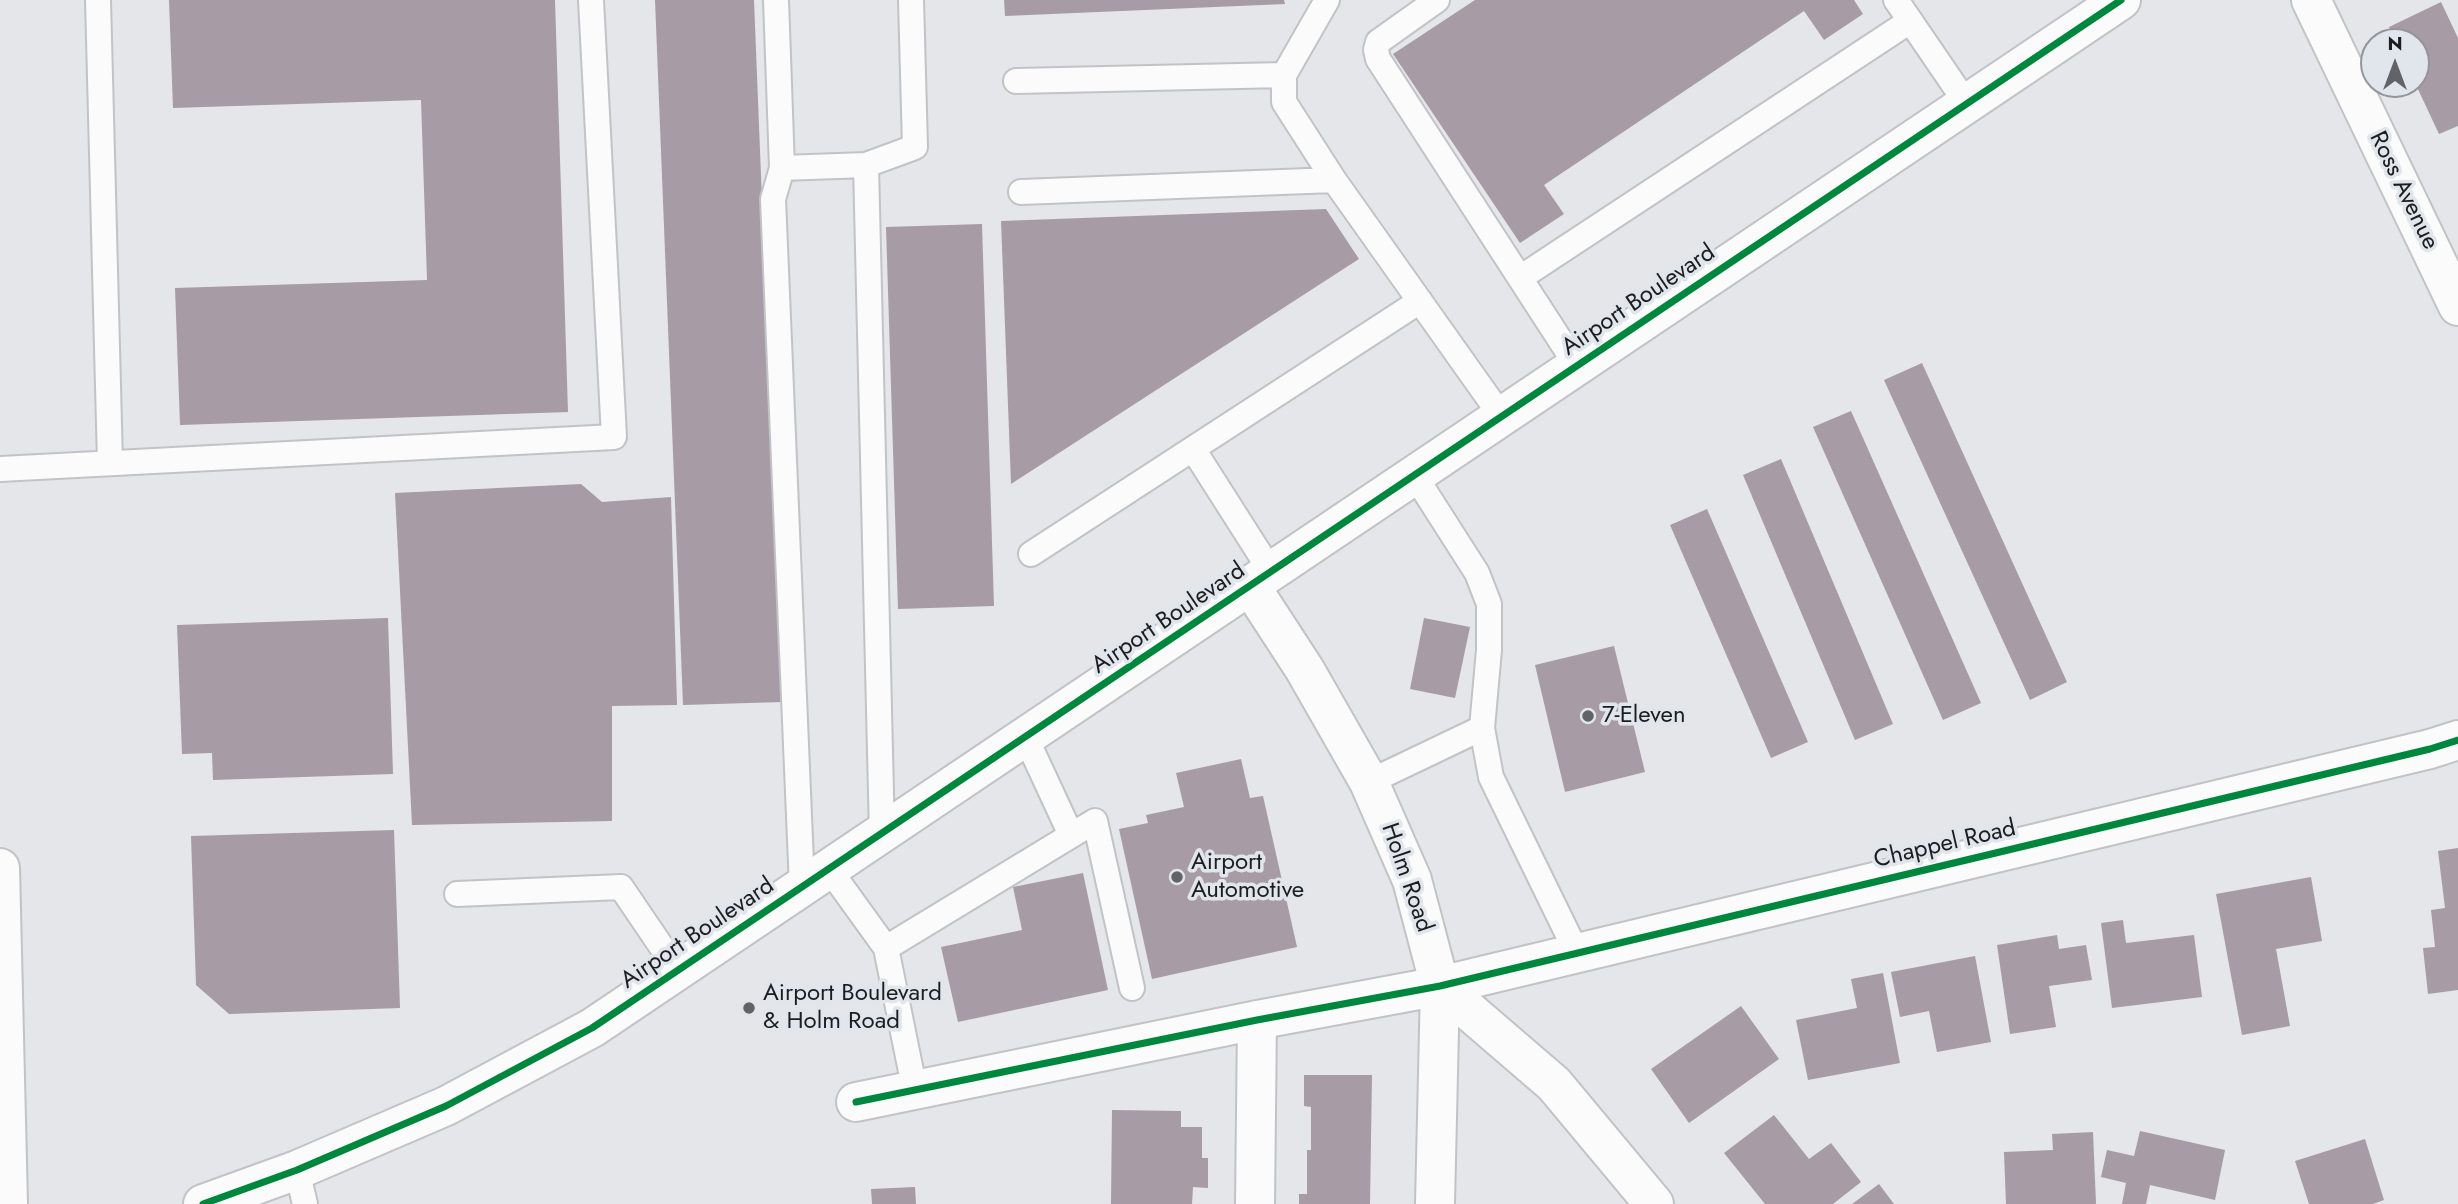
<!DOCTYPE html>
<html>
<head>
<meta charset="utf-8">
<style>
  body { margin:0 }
  #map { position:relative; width:2458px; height:1204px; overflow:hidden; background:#e4e6e9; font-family:Jost,sans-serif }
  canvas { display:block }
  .north { position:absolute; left:2360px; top:28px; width:70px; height:70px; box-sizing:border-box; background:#e1e5ec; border:2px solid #92959a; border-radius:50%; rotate:0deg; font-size:19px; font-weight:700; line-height:28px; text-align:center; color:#1b1d1f }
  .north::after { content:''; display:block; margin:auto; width:24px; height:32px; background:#616366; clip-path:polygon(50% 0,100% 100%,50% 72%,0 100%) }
</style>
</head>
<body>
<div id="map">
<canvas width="2458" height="1204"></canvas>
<div class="north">N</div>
</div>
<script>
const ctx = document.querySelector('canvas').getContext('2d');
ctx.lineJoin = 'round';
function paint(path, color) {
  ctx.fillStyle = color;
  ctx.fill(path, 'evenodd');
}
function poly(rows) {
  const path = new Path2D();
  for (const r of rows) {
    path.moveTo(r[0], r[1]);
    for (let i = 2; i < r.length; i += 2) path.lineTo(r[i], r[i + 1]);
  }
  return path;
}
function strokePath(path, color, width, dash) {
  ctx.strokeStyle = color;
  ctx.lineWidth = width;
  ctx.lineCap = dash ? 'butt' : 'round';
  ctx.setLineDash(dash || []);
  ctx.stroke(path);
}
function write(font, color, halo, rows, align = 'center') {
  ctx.font = font + ' Jost,sans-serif';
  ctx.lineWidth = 7;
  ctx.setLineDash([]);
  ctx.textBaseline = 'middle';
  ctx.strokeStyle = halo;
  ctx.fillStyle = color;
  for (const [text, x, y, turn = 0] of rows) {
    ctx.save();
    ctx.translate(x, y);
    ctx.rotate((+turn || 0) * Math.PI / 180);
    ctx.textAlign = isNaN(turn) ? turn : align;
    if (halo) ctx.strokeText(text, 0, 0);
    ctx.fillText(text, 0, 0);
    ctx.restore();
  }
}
const building = poly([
  [169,0,555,0,568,412,180,425,175,288,427,280,421,100,173,108],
  [655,0,754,0,782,702,683,705],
  [1004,0,1284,0,1285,4,1005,16],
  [1475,0,1854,0,1863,14,1824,40,1804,11,1544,185,1564,214,1520,243,1393,54],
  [2441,2,2458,38,2458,126,2439,134,2416,85,2416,42,2396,42,2389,27],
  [1326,209,1359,259,1011,484,1001,221],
  [982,224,994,606,898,609,886,227],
  [1922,363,2067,682,2030,700,1884,380],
  [1851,411,1981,703,1943,720,1813,427],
  [1781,459,1893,724,1855,740,1743,475],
  [581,484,602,502,671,497,677,705,612,706,612,821,412,825,395,493],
  [1707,509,1808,742,1771,758,1670,525],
  [388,618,393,774,213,780,212,753,182,754,177,625],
  [1424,618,1470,627,1455,698,1410,689],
  [1614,646,1645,772,1565,792,1535,665],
  [1241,759,1250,798,1263,796,1297,947,1152,979,1119,829,1148,823,1146,815,1184,807,1176,773],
  [394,830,400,1008,229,1014,196,985,191,836],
  [2458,848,2458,990,2428,994,2423,948,2435,947,2431,910,2445,908,2438,851],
  [1083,873,1108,990,958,1022,941,947,1022,930,1013,887],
  [2311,877,2322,941,2276,949,2290,1026,2242,1035,2216,894],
  [2123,920,2126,943,2194,935,2202,997,2112,1008,2101,923],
  [2057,935,2059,949,2086,945,2092,980,2049,986,2056,1027,2010,1034,1997,945],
  [1975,956,1991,1042,1937,1052,1929,1011,1900,1017,1891,972],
  [1883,973,1900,1063,1808,1080,1796,1020,1857,1008,1851,979],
  [1741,1006,1779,1059,1689,1123,1651,1069],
  [1304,1075,1372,1075,1370,1204,1299,1204,1299,1194,1307,1194,1307,1150,1311,1150,1311,1107,1304,1106],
  [1112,1110,1181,1111,1181,1127,1202,1127,1202,1158,1208,1158,1208,1188,1193,1187,1192,1204,1111,1204],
  [1774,1115,1809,1159,1831,1143,1861,1182,1833,1204,1765,1204,1724,1153],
  [2140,1131,2225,1150,2215,1200,2150,1185,2146,1204,2122,1204,2126,1183,2101,1177,2107,1150,2134,1156],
  [2093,1132,2096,1204,2006,1204,2004,1152,2053,1150,2052,1134],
  [2365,1139,2384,1200,2373,1204,2309,1204,2295,1161],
  [1879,1184,1894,1204,1852,1204],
  [915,1187,916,1204,872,1204,871,1189]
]);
const lane = poly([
  [98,0,110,463],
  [776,0,782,168,773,199,802,887],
  [1327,0,1284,75,1284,102,1334,180],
  [1437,0,1378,42,1376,50,1378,59,1577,366],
  [1896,0,1967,104],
  [1016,81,1284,75],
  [782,168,866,165],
  [1021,192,1334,180,1502,417],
  [1520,278,1910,21],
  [1193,449,1272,573],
  [0,469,614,437,591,0],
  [1415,476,1477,573,1489,604,1489,650,1482,728,1491,777,1577,953],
  [1031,554,1420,301],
  [1026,738,1071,835],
  [1369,782,1482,728],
  [882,835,866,165,915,147,911,0],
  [829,869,886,948,915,1091],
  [457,894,621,887,678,971],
  [886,948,1095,821,1132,988],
  [297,1170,305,1204]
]);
const street = poly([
  [2311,0,2458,306],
  [0,868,8,1204],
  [1440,986,1554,1084,1654,1204],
  [856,1102,1257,1020,1440,986,2430,749,2458,740],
  [1255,1204,1257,1020]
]);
const secondary = poly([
  [1251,587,1305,670,1369,782,1412,880,1440,986,1435,1204]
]);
const primary = poly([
  [203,1204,297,1170,446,1106,592,1028,2121,0]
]);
const cycleway = poly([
  [856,1102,1257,1020,1440,986,2430,749,2458,740],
  [203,1204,297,1170,446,1106,592,1028,2121,0]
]);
const markers = [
  [1588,716,7,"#616366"],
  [1177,877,7,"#616366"],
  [749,1008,7,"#616366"]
];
const streetNames = [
  ["Ross Avenue",2403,191,64],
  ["Airport Boulevard",1639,301,-34],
  ["Airport Boulevard",1169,619,-34],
  ["Chappel Road",1945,845,-13],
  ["Holm Road",1406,878,71],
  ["Airport Boulevard",698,934,-34]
];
const poiNames = [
  ["7-Eleven",1602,716],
  ["Airport",1191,863],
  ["Automotive",1191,891],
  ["Airport Boulevard",763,994],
  ["& Holm Road",763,1022]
];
paint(building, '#a79ba5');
strokePath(lane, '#c1c3c5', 28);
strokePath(street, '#c1c3c5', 42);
strokePath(secondary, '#c1c3c5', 42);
strokePath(primary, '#c1c3c5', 42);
strokePath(lane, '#fbfbfc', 24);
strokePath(street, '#fbfbfc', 38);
strokePath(secondary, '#fbfbfc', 38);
strokePath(primary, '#fbfbfc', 38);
strokePath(cycleway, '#00873e', 7);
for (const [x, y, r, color] of markers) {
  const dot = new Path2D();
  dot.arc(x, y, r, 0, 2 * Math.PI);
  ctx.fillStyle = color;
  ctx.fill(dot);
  strokePath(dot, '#e1e5ec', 2.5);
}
write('24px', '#1b1d1f', '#e1e5ec', streetNames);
write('24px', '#1b1d1f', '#e1e5ec', poiNames, 'left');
</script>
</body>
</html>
